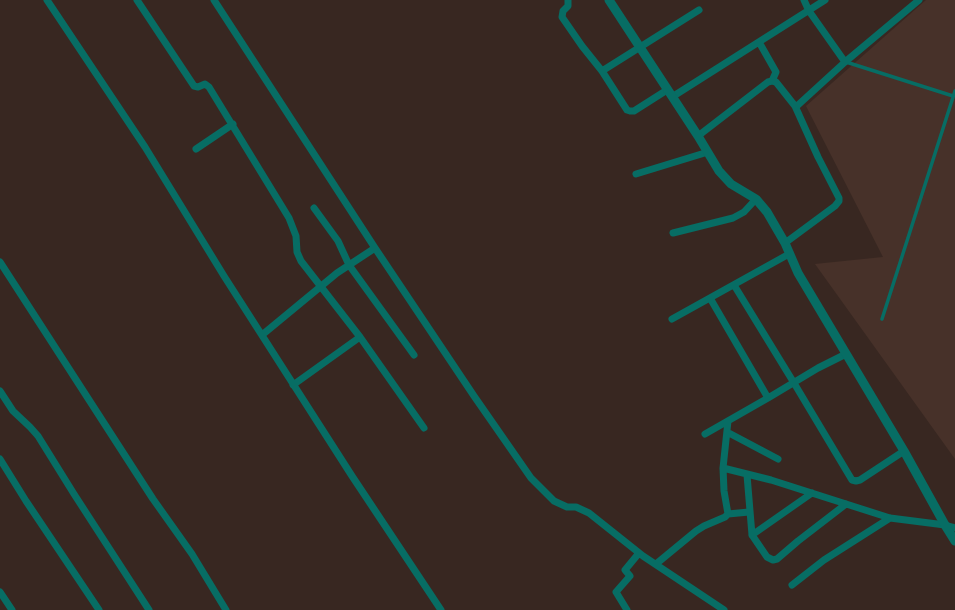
<!DOCTYPE html>
<html>
<head>
<meta charset="utf-8">
<style>
  body { margin:0 }
  canvas { display:block; background:#382721 }
</style>
</head>
<body>
<canvas width="955" height="610"></canvas>
<script>
const ctx = document.querySelector('canvas').getContext('2d');
ctx.lineJoin = 'round';
function paint(path, color) {
  ctx.fillStyle = color;
  ctx.fill(path, 'evenodd');
}
function poly(rows) {
  const path = new Path2D();
  for (const r of rows) {
    path.moveTo(r[0], r[1]);
    for (let i = 2; i < r.length; i += 2) path.lineTo(r[i], r[i + 1]);
  }
  return path;
}
function strokePath(path, color, width, dash) {
  ctx.strokeStyle = color;
  ctx.lineWidth = width;
  ctx.lineCap = dash ? 'butt' : 'round';
  ctx.setLineDash(dash || []);
  ctx.stroke(path);
}
const built = poly([
  [926,0,955,0,955,459,815,264,883,257,806,106]
]);
const service = poly([
  [846,62,953,96],
  [882,319,955,91]
]);
const minor = poly([
  [47,0,145,147,224,276,352,476,441,610],
  [137,0,194,86,198,87,205,84,209,87,289,218,296,236,297,252,301,261,360,337,424,428],
  [214,0,375,248,474,396,531,478,554,501,567,507,576,507,589,513,643,556,724,610],
  [568,0,568,6,563,11,562,17,582,46,602,71,627,110,630,111,634,111,667,90],
  [804,0,809,11,845,62],
  [759,42,776,72,772,81],
  [602,71,699,10],
  [672,97,825,0],
  [795,106,798,105,845,62,919,0],
  [698,136,768,82,772,81,776,82,795,106,818,157,839,198,839,201,835,206,785,243],
  [196,149,233,124],
  [636,174,708,152],
  [314,208,338,241,349,265,414,355],
  [673,233,733,218,744,212,756,199],
  [0,262,153,499,192,554,226,610],
  [734,285,794,383,852,480,856,481,860,480,904,451],
  [710,298,768,398,818,368,846,354],
  [672,319,789,254],
  [262,335,337,273,375,248],
  [293,385,360,337],
  [0,391,13,411,30,427,38,436,74,494,149,610],
  [727,432,778,459],
  [705,434,768,398],
  [0,459,26,501,99,610],
  [723,468,771,480,890,518,945,525,955,528],
  [747,475,752,535,812,493],
  [728,514,749,512],
  [752,535,767,557,773,560,777,559,798,541,846,504],
  [656,564,696,531,704,526,725,517,728,514,724,491,723,468,728,421],
  [792,585,824,560,890,518],
  [0,592,12,610],
  [627,610,616,592,630,576,625,570,639,553]
]);
const tertiary = poly([
  [609,0,698,136,719,171,731,184,756,199,767,212,785,243,798,273,904,451,945,525,955,541]
]);
paint(built, '#473129');
strokePath(service, '#076d64', 3.5);
strokePath(minor, '#076d64', 7);
strokePath(tertiary, '#076d64', 9);
</script>
</body>
</html>
